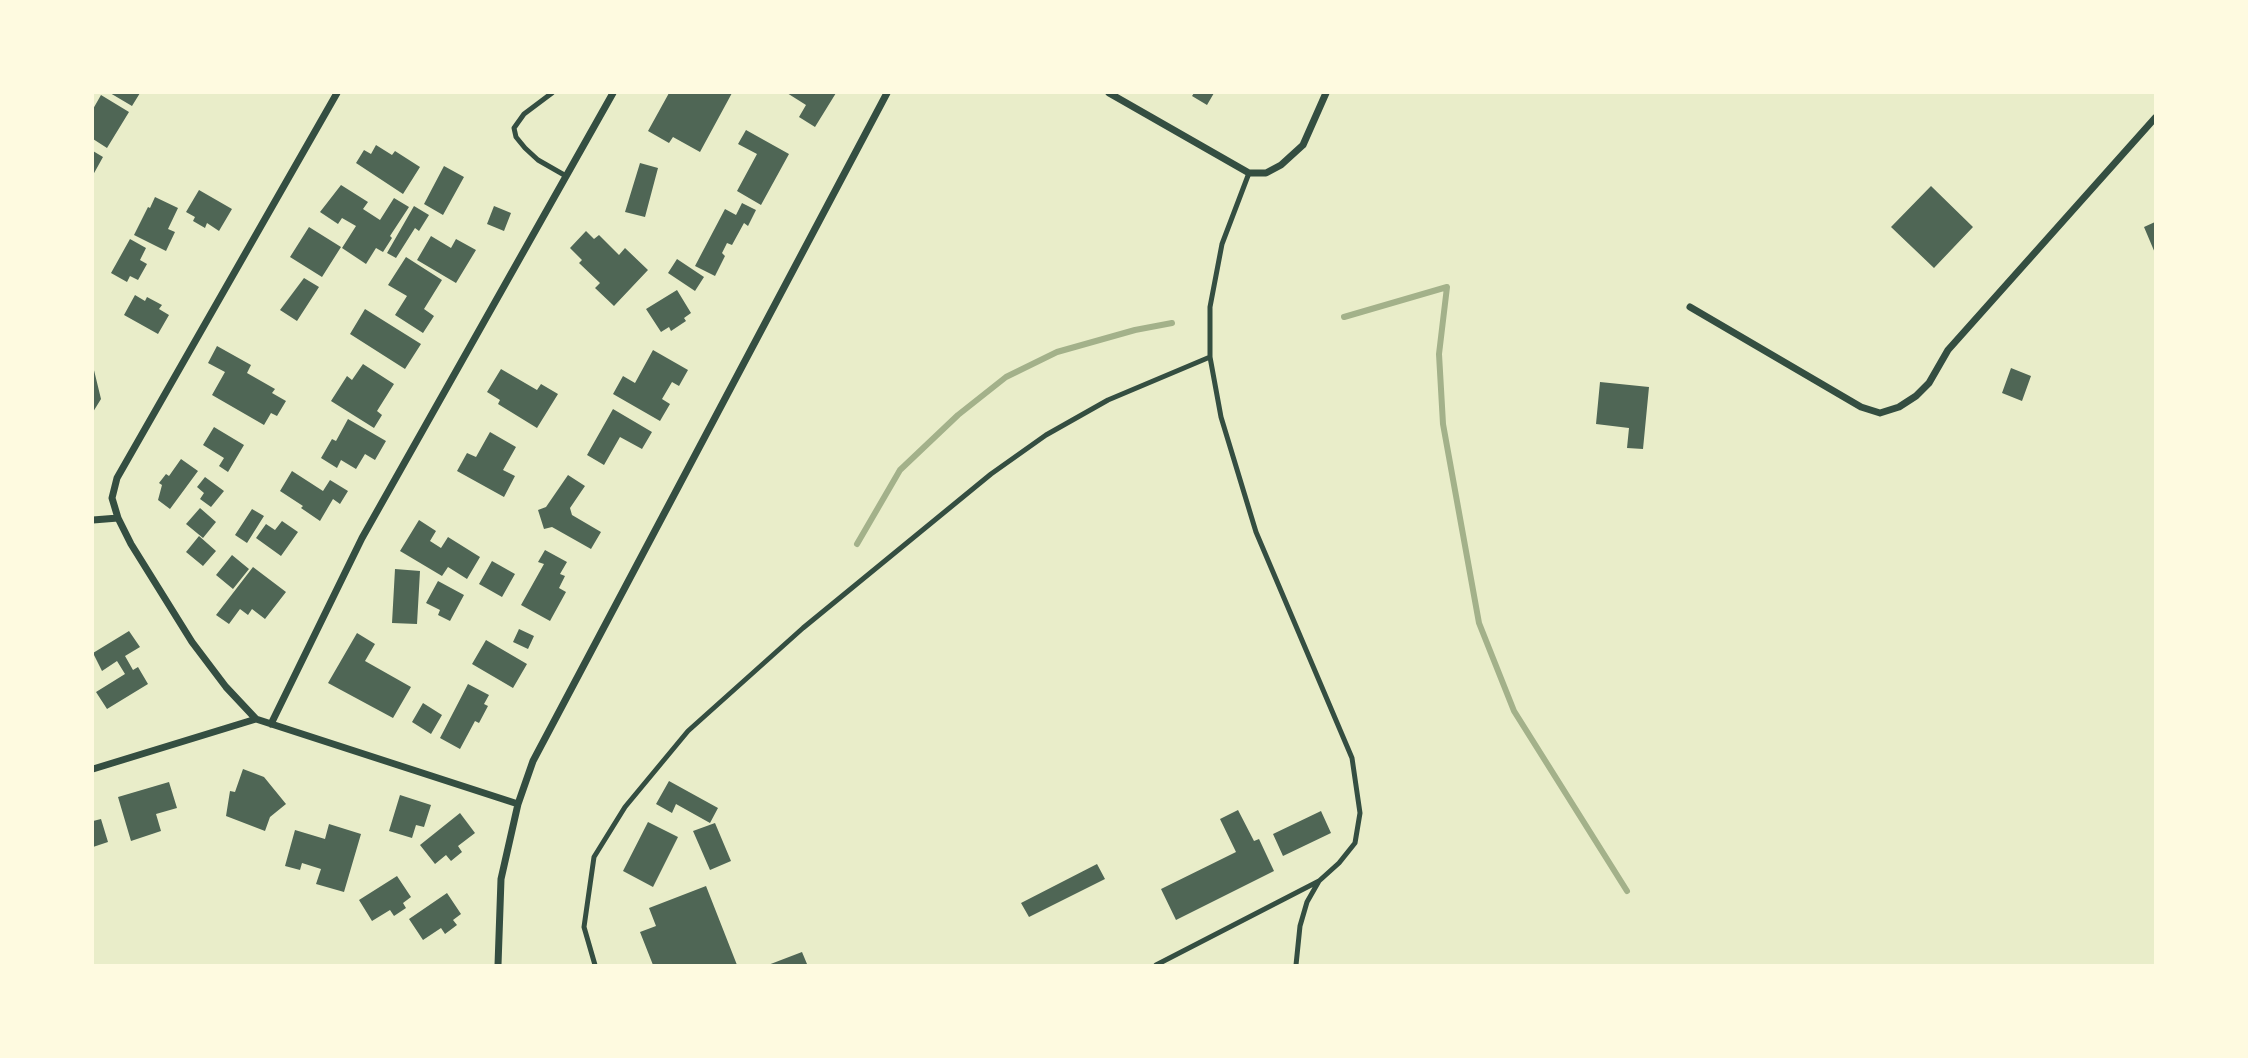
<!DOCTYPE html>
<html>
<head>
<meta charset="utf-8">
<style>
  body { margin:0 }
  #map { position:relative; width:2248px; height:1058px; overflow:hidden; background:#e9edc9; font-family:"Noto Serif",serif }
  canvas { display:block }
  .frame { position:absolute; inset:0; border:94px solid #fefae0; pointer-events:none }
</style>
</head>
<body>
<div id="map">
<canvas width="2248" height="1058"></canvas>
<div class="frame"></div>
</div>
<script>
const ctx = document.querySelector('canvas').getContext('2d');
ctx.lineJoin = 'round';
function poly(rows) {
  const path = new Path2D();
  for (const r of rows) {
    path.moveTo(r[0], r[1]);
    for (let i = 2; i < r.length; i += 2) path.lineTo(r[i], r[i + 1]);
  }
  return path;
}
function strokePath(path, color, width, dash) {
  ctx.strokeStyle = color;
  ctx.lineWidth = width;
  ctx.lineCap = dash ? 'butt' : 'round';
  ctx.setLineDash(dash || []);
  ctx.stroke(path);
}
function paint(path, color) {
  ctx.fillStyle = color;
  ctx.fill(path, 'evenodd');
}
const stream = poly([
  [1344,317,1447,287,1439,354,1443,424,1479,623,1514,711,1627,891],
  [857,544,900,470,958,415,1006,377,1057,352,1135,330,1172,323]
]);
const building = poly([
  [110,93,140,93,132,106],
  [669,93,732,93,700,152,673,137,669,143,648,131],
  [787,93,836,93,815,127,799,117,806,105],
  [1194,93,1214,93,1207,105,1192,96],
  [101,95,129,112,107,148,93,139,93,109],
  [746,130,789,154,761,205,737,191,757,154,738,144],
  [376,145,392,155,395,151,420,167,403,194,356,163,364,150,371,154],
  [93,151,103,157,93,175],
  [640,163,658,168,645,217,625,212],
  [444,166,464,177,443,215,424,204],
  [341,185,368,202,363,209,380,220,394,198,409,207,390,236,392,238,383,252,376,248,366,264,342,248,356,226,342,218,338,224,320,212],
  [1931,186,1973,227,1934,268,1891,227],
  [199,190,232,209,219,231,207,223,205,228,193,221,195,217,186,212],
  [155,197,178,208,168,229,175,232,166,251,134,235,148,207,150,208],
  [742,203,756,210,748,226,744,223,732,245,727,243,722,253,725,256,715,276,695,266,725,209,736,215],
  [414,206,429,215,419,231,415,228,396,258,387,253],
  [494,206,511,213,504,231,487,224],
  [2155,222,2155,253,2144,227],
  [309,227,341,247,322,277,290,257],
  [586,231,594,239,599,235,619,255,625,248,648,270,614,306,595,288,600,283,579,263,582,260,570,248],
  [431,236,451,248,456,239,476,250,456,283,417,260],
  [130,239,146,248,140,260,147,264,138,280,130,276,127,282,111,273],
  [406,257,442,280,424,309,434,316,423,333,395,315,407,296,388,285],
  [677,259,704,277,695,291,668,273],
  [304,278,319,287,297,321,280,310],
  [677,290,691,313,684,318,686,321,671,331,669,327,661,332,646,309],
  [135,295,145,301,147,297,162,305,159,309,169,315,158,334,124,315],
  [365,309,421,344,405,369,350,334],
  [217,346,251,365,247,373,275,389,272,393,286,401,277,416,271,413,264,425,212,395,225,372,208,363],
  [653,350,688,370,679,386,672,382,662,399,670,404,660,421,613,394,623,376,635,383],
  [363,364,394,384,377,411,382,415,374,428,331,401,347,376,352,380],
  [93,366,101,399,93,412],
  [2011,368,2031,376,2022,401,2002,393],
  [501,369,537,390,541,384,558,394,537,428,498,404,500,400,487,392],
  [1600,382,1649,387,1643,449,1627,448,1629,428,1596,424],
  [613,409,652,432,642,449,620,437,604,465,587,455],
  [348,419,386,441,375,460,365,454,356,469,341,460,337,468,321,458,332,439,336,441],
  [214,427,244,445,228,472,219,466,224,458,203,445],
  [490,432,516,447,503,470,515,476,504,497,457,471,467,453,476,457],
  [181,459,198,471,170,509,158,500,162,485,159,483,166,474,169,476],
  [292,471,323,491,330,480,348,491,340,504,333,499,320,521,301,508,303,506,280,491],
  [568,475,585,486,570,508,572,515,601,532,591,549,552,527,544,529,538,510,546,507],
  [205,477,224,491,211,507,200,499,204,493,197,487],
  [200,508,216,522,203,538,186,524],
  [252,509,264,516,247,543,235,535],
  [419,520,436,531,430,541,441,548,448,537,480,557,467,579,448,567,442,576,400,551],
  [282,521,298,532,281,556,256,538,266,524,275,530],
  [199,536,216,551,203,566,186,552],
  [545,550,567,562,560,574,565,576,559,588,566,592,550,621,521,605,544,564,538,562],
  [232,555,249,569,233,589,216,575],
  [492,561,515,574,502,597,479,584],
  [253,567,286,592,265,619,252,609,248,615,240,609,229,624,216,615],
  [395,569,420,571,417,624,392,623],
  [438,581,464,595,450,621,438,615,440,610,426,603],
  [519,629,534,636,528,649,513,642],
  [129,631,140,647,125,656,133,670,138,667,148,684,107,709,96,692,125,674,117,661,102,671,93,653],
  [357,633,375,644,365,661,411,687,393,718,328,683],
  [486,640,527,664,513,688,472,664],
  [468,684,489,695,484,704,488,706,479,723,475,721,460,749,440,738],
  [423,703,442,715,431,734,412,722],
  [243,769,264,777,286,804,270,817,265,831,226,816,230,791,235,792],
  [669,781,718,808,710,823,676,804,672,813,656,804],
  [169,782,177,808,156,814,161,831,131,841,118,797],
  [400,795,431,805,424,827,416,825,412,838,389,831],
  [1238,810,1254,841,1259,839,1274,871,1176,920,1161,889,1236,852,1220,819],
  [1321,811,1331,833,1283,856,1273,834],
  [460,813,475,833,458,846,462,852,451,861,446,855,435,864,420,845],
  [101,819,108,842,93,847,93,821],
  [648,822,678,837,653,887,623,871],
  [715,823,731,861,710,870,693,831],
  [329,824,361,834,344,892,316,884,321,869,302,863,300,870,285,866,295,830,325,839],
  [1097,864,1105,879,1029,917,1021,903],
  [397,876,411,897,403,903,406,908,394,916,390,910,372,921,359,900],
  [706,886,737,965,653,965,640,932,656,926,649,908],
  [447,893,461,914,453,920,457,925,445,934,441,928,423,940,409,919],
  [802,952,807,964,768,965]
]);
const service = poly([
  [552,93,524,114,514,128,516,137,525,148,538,160,566,176],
  [1249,173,1222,244,1210,307,1210,357,1221,417,1256,532,1352,758,1360,813,1355,843,1339,863,1319,881,1307,902,1300,926,1296,965],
  [595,965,584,927,594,857,625,807,688,731,803,628,991,474,1046,435,1108,400,1210,357],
  [1156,965,1319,881]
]);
const minor = poly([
  [337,93,117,478,112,498,118,518,131,544,192,642,226,687,256,719,518,804],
  [1109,93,1249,173,1266,173,1281,165,1303,145,1326,93],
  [1690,307,1861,407,1880,413,1899,407,1916,396,1929,383,1948,350,2155,118],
  [93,520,118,518],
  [271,724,362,538,613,93],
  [93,769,256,719],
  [498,965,501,879,518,804,533,761,887,93]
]);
strokePath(stream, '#a3b18a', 6);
paint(building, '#4f6655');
strokePath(service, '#344e41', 5);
strokePath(minor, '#344e41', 7);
</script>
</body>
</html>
